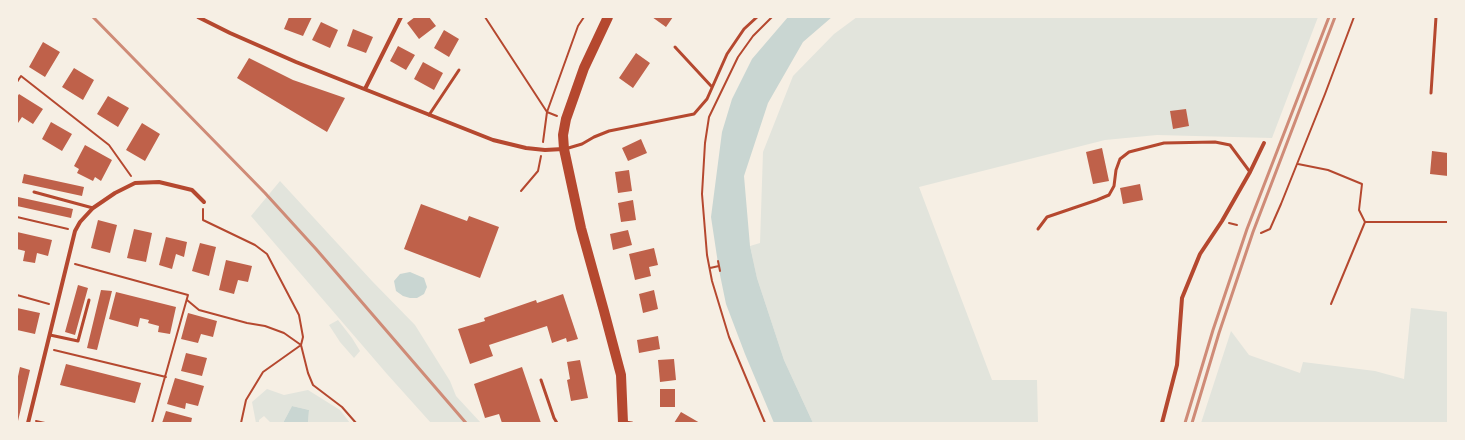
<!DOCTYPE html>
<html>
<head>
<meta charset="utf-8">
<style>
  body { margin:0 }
  #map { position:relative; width:1465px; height:440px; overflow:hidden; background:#f6efe4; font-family:"Archivo Narrow",sans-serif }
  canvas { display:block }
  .frame { position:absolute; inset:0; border:18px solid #f6efe4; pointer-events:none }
</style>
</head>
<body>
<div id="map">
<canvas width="1465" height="440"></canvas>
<div class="frame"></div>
</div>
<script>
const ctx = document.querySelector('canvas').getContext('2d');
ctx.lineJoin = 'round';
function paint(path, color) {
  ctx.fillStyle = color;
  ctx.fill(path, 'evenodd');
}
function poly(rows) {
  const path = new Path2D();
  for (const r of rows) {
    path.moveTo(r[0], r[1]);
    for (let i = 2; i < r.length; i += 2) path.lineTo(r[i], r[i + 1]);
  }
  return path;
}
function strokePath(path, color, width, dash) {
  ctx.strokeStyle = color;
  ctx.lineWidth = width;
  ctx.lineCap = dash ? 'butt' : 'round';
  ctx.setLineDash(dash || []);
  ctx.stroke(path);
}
const green = poly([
  [857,17,1318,17,1272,138,1157,135,1105,140,919,187,992,380,1037,380,1038,423,813,423,784,360,757,278,750,246,760,243,763,152,793,76,834,34],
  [280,181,372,281,415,325,450,381,456,396,481,423,431,423,387,374,251,216],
  [1411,308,1448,312,1448,423,1201,423,1231,331,1249,355,1300,373,1303,362,1375,371,1404,379],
  [338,320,352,338,360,351,354,358,340,342,329,325],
  [267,389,284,395,308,390,340,410,350,423,308,423,309,410,292,406,283,423,271,423,264,416,259,420,259,423,256,423,252,402]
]);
const water = poly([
  [788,17,832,17,803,42,768,103,744,176,750,246,757,278,784,360,813,423,774,423,745,354,726,304,719,270,711,217,722,132,732,99,752,59],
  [410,272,424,278,427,287,424,294,417,298,410,298,403,296,396,291,394,281,400,274],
  [292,406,309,410,308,423,283,423]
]);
const building = poly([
  [289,17,312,17,303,36,284,29],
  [415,17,429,17,436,26,419,39,407,23],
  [652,17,673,17,666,27],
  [321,22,338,30,330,48,312,40],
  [353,29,373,37,366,53,347,46],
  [444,30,459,39,449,57,434,48],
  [43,42,60,52,45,77,29,67],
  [398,46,415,55,406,70,390,61],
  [636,53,650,63,633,88,619,78],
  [249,58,293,80,345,98,327,132,237,78],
  [423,62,443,73,434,90,414,79],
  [74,68,94,80,83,100,62,87],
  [19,94,43,109,33,124,22,117,18,123,17,122,17,97],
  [108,96,129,108,118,127,97,114],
  [1186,109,1189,126,1173,129,1170,111],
  [51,122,72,134,62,151,42,139],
  [142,123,160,134,145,161,126,150],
  [641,139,647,153,628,161,622,148],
  [85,145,112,160,101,181,95,177,93,181,77,173,79,169,74,166],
  [1102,148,1109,181,1093,184,1086,152],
  [1432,151,1448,153,1448,176,1430,174],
  [629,170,632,191,618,193,615,172],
  [24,174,84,187,82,196,22,183],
  [1140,184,1143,200,1123,204,1120,188],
  [18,197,73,209,71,218,17,206],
  [633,200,636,220,621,222,618,203],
  [421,204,467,221,469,216,499,227,480,278,404,249],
  [98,220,117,225,110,253,91,248],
  [134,229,152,233,146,262,127,258],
  [628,230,632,245,613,250,610,234],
  [17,232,52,240,48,256,37,253,35,263,23,261,25,251,17,249],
  [166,237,187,242,184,257,176,254,172,269,159,265],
  [200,243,216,247,209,276,192,271],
  [654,248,658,265,649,267,651,276,635,280,629,254],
  [226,260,252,266,248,282,238,280,234,294,219,290],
  [78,285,88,288,75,335,65,332],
  [101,290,112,291,97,350,87,348],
  [654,290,658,309,643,313,639,294],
  [116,292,176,307,170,334,158,332,159,326,148,323,149,320,140,318,138,327,109,319],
  [563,294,578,339,567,342,566,338,552,343,547,326,489,345,493,356,470,364,458,329,485,321,484,318,536,300,537,303],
  [17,308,40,313,35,334,17,330],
  [188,313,217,321,213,337,201,334,198,343,181,339],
  [658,336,660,349,639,353,637,340],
  [186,353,207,358,202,376,181,371],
  [674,359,676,380,660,382,658,360],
  [580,360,588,398,571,401,567,380,570,379,567,362],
  [66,364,141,383,135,403,60,385],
  [20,367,30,370,18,421,17,381],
  [522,367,541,423,502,423,499,414,485,418,474,384],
  [175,378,204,386,198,406,186,403,185,409,167,404],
  [660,389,675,389,675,407,660,407],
  [166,411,192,418,191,423,162,423],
  [681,412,700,423,674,423]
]);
const path = poly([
  [485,17,547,112,557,116],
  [17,82,21,76,109,145,131,176],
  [543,142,547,112,578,26,584,17],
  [1298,164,1328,170,1362,184,1359,210,1365,222,1331,304],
  [521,191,538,171,541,156],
  [203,209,203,220,255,245,267,254,299,315,303,337,301,345,308,373,313,385,342,407,356,423],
  [17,217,68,229],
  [1365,222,1448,222],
  [1229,223,1237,225],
  [1261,233,1270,229,1281,204,1325,94,1354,17],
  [718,261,720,271],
  [75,264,188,295,152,423],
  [710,268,719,266],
  [17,295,49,304],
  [187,300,199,310,247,323,265,326,284,333,301,345,263,372,246,400,241,423],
  [54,350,166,377],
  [36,421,45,423],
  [765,423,729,337,712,281,707,255,702,194,705,143,709,117,738,57,753,36,772,17]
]);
const service = poly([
  [675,47,712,87],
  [1431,93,1436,17],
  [429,115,459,70],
  [565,149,582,144,594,137,609,131,694,114,707,99,727,54,744,29,757,17],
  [34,192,93,208],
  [1038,229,1047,217,1097,200,1109,195,1114,186,1116,170,1120,159,1129,152,1164,143,1215,142,1230,145,1250,172],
  [50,335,78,341,89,300],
  [541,380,554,418,557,423],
  [625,422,632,423]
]);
const minor = poly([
  [198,17,230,33,296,62,493,140,526,148,545,150,563,149],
  [365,89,401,17],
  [28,423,75,231,80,222,93,208,115,193,135,183,159,182,192,190,204,202],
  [1162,423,1177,365,1182,298,1200,254,1222,221,1250,172,1264,143]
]);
const primary = poly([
  [608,17,584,68,566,119,563,135,564,149,581,228,604,311,621,375,623,423]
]);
const rail = poly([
  [93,17,265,193,316,249,466,423],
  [1185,423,1213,330,1247,229,1329,17],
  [1192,423,1219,333,1253,232,1335,17]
]);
paint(green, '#e2e4dc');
paint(water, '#c9d6d2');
paint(building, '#bf614a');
strokePath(path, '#b5482f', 2);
strokePath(service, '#b5482f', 3);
strokePath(minor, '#b5482f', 4);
strokePath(primary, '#b5482f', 10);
strokePath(rail, '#cf8b77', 3);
</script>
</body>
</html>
